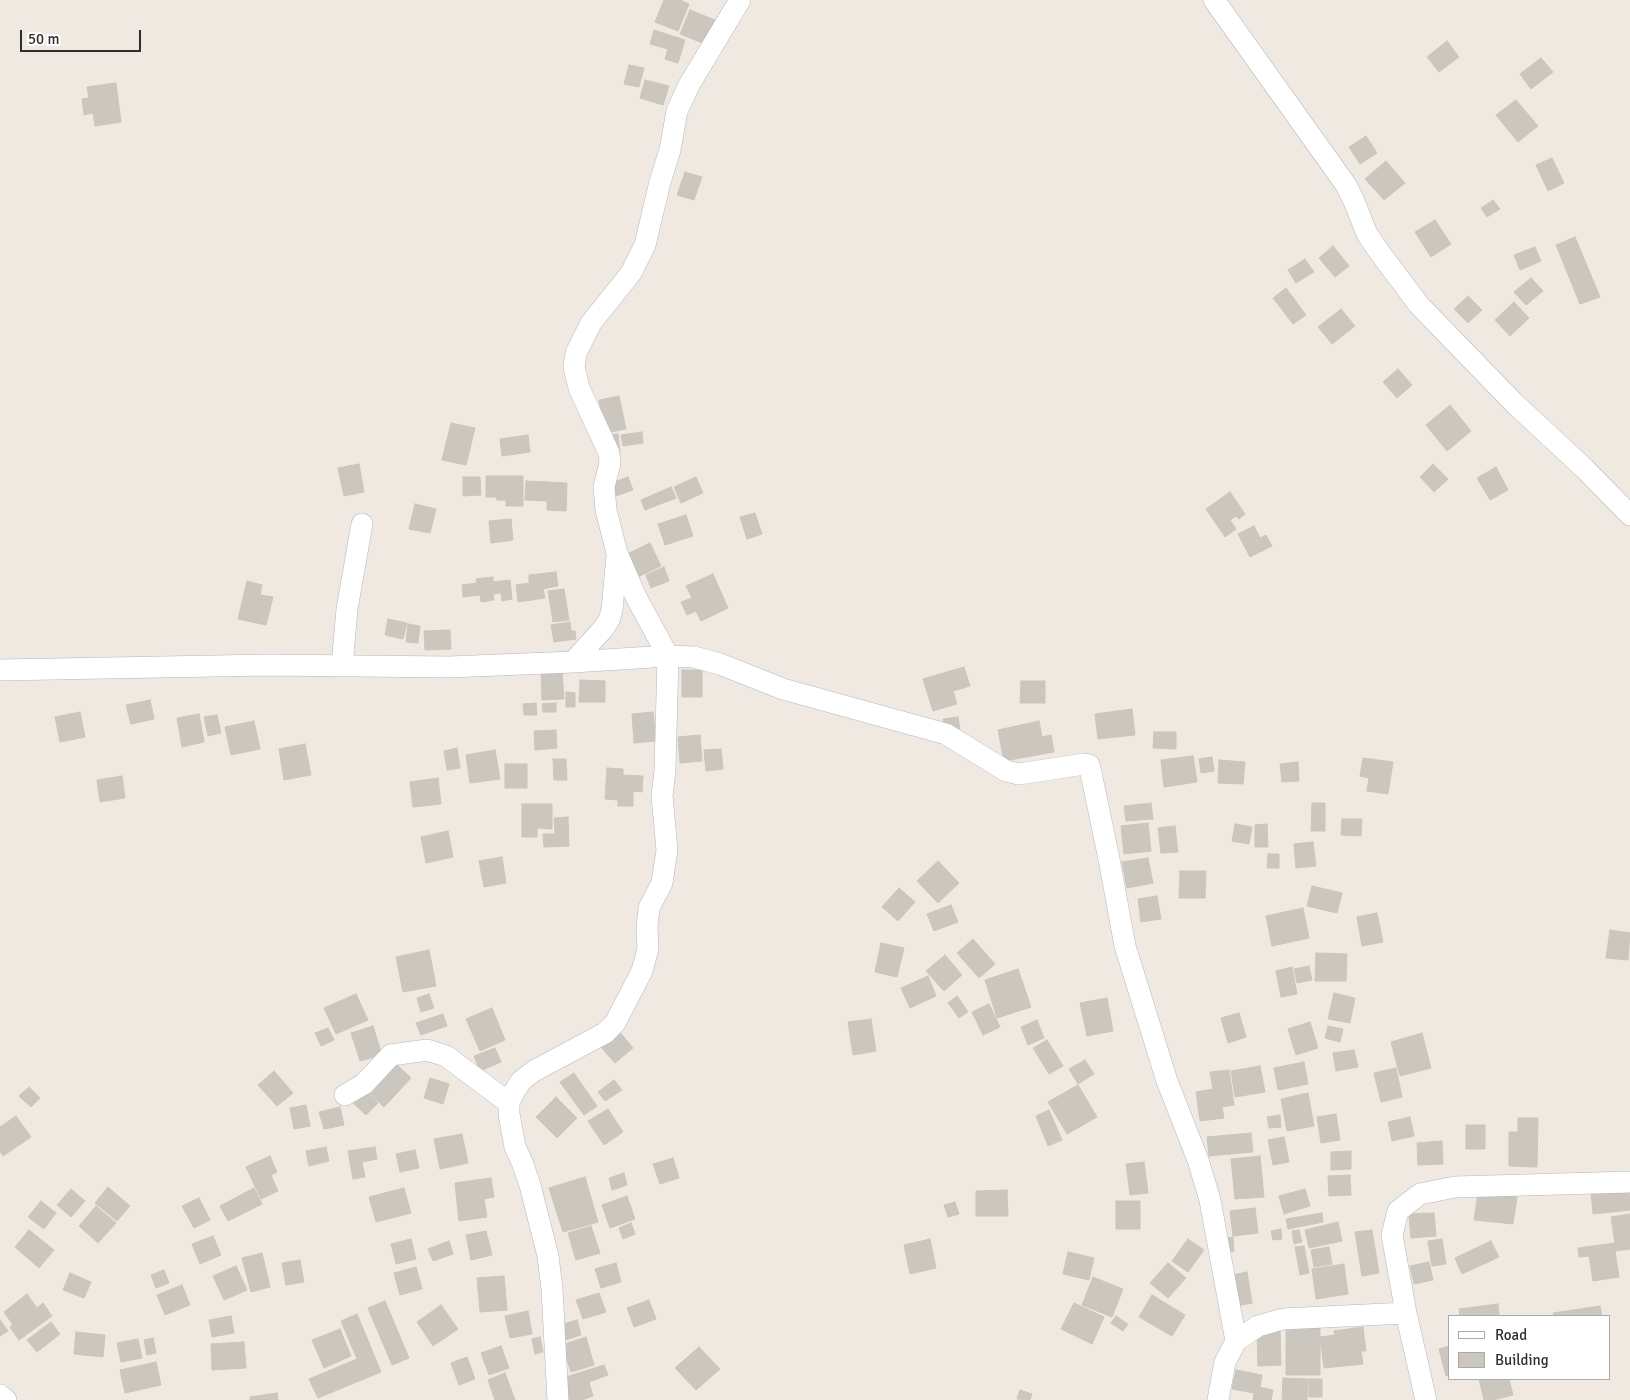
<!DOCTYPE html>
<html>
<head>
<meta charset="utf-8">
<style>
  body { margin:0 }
  #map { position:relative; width:1630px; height:1400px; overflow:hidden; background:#efe9e1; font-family:Signika,sans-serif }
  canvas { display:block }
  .legend { position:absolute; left:1448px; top:1315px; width:162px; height:65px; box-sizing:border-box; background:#fff; border:1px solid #ababab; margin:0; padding:6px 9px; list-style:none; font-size:15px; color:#2e2e2e }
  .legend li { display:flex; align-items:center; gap:10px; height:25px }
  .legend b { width:25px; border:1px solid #ababab }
  .scale { position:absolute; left:20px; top:30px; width:121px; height:22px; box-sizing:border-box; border:2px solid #2e2e2e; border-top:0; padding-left:6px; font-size:15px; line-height:18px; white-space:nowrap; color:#2e2e2e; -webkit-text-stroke:4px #fff; paint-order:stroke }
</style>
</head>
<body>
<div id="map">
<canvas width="1630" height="1400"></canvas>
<ul class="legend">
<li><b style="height:6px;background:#fff"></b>Road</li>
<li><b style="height:14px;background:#cbc7bf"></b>Building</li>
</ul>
<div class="scale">50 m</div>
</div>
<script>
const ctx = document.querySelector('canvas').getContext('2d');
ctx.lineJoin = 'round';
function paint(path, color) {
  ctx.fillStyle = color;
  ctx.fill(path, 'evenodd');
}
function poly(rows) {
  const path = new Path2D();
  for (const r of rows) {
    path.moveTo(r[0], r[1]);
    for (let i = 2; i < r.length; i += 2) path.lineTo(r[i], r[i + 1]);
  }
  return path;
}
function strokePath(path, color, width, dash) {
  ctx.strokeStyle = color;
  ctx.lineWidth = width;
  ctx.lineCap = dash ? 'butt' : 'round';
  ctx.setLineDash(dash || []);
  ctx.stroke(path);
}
const building = poly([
  [664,0,680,0,689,4,678,31,655,22,664,0],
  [690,10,715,20,705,44,680,34,690,10],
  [654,30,685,40,678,63,665,59,668,49,650,44,654,30],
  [1447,41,1459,57,1439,72,1427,57,1447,41],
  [1541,58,1553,72,1531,89,1520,74,1541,58],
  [629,65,644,68,639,87,624,84,629,65],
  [645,80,669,86,663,105,640,98,645,80],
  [116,83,121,122,95,126,93,113,84,115,82,99,89,98,87,87,116,83],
  [1516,100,1538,126,1518,142,1496,115,1516,100],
  [1366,136,1377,153,1360,164,1349,147,1366,136],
  [1552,158,1564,183,1548,191,1536,165,1552,158],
  [1386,161,1405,183,1384,200,1365,179,1386,161],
  [685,172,702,177,694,200,677,195,685,172],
  [1493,200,1500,209,1487,217,1481,208,1493,200],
  [1435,220,1451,244,1431,257,1415,232,1435,220],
  [1575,237,1600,297,1580,304,1556,245,1575,237],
  [1333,246,1349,266,1335,277,1319,258,1333,246],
  [1535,247,1541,261,1520,270,1514,255,1535,247],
  [1305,259,1314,272,1296,283,1288,270,1305,259],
  [1531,278,1543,291,1526,305,1514,292,1531,278],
  [1286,288,1306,315,1293,324,1273,298,1286,288],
  [1468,296,1482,310,1468,323,1454,309,1468,296],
  [1514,302,1529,318,1510,336,1495,320,1514,302],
  [1341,309,1355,326,1332,344,1318,327,1341,309],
  [1398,369,1412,385,1397,398,1383,382,1398,369],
  [619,396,626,429,605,433,599,400,619,396],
  [1450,405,1471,431,1447,451,1426,425,1450,405],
  [451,423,475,428,466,465,442,460,451,423],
  [642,432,643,443,623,446,621,435,642,432],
  [618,434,620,454,610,454,608,435,618,434],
  [528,435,530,452,502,456,500,439,528,435],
  [359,464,364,492,344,496,338,468,359,464],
  [1433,464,1448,479,1434,492,1420,477,1433,464],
  [1496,467,1508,490,1490,500,1477,478,1496,467],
  [486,476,523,476,523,506,506,506,506,500,497,500,496,497,486,497,486,476],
  [463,477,480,477,481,495,463,496,463,477],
  [628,477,633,490,610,498,606,485,628,477],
  [696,477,703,493,681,503,674,487,696,477],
  [526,481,567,483,566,511,547,510,547,501,525,500,526,481],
  [671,487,676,498,645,510,641,500,671,487],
  [1230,492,1245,514,1239,519,1236,516,1230,520,1236,529,1225,537,1206,509,1230,492],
  [415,504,436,509,430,533,409,529,415,504],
  [755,513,762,534,747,539,740,517,755,513],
  [686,515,693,536,665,545,658,524,686,515],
  [511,519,513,540,491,543,489,521,511,519],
  [1254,526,1260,538,1266,535,1272,546,1250,557,1238,534,1254,526],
  [650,543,661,566,638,577,627,554,650,543],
  [664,567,669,581,651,588,646,575,664,567],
  [556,572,558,586,543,589,545,598,518,602,516,585,529,583,529,575,556,572],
  [713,574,728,608,701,621,696,611,687,615,681,602,692,598,686,586,713,574],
  [493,577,493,582,510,580,512,599,502,601,501,593,493,594,494,600,481,602,480,595,463,597,462,585,477,583,476,579,493,577],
  [247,581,262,585,260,595,273,597,266,625,238,619,247,581],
  [564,589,569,620,553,622,548,591,564,589],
  [388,619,407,623,403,639,385,635,388,619],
  [570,622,571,631,575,631,576,639,554,642,551,625,570,622],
  [408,624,420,626,418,643,406,642,408,624],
  [450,630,451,649,425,650,424,631,450,630],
  [964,667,970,686,953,691,957,704,933,711,923,679,964,667],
  [562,670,564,699,542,700,541,671,562,670],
  [682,670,702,670,702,697,682,697,682,670],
  [580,680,605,681,605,702,579,702,580,680],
  [1021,681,1045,681,1045,703,1020,703,1021,681],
  [566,692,575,693,575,707,566,707,566,692],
  [150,700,154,719,131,724,126,705,150,700],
  [536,703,537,715,524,715,523,704,536,703],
  [556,703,556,712,543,712,542,704,556,703],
  [1132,709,1135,735,1098,739,1095,714,1132,709],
  [80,712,85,737,60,742,55,717,80,712],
  [653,712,656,741,634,743,632,714,653,712],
  [199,714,204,742,182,747,177,718,199,714],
  [217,715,221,733,208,736,204,717,217,715],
  [958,717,960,729,945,731,943,719,958,717],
  [254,721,260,749,231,755,225,727,254,721],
  [1039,721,1042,737,1051,735,1054,752,1004,761,998,730,1039,721],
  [556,730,557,748,535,750,534,731,556,730],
  [1154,732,1176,732,1176,749,1153,748,1154,732],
  [700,735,702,761,680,763,678,737,700,735],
  [305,744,311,775,284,780,279,749,305,744],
  [457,748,460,768,447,770,444,751,457,748],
  [721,749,723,769,706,771,704,750,721,749],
  [495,750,500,779,470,783,466,755,495,750],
  [1193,756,1197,782,1164,787,1161,760,1193,756],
  [1212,757,1214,771,1201,773,1199,759,1212,757],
  [1363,758,1393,762,1388,794,1367,791,1369,778,1360,776,1363,758],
  [553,759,566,759,567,780,554,780,553,759],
  [1219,760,1245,762,1243,784,1218,783,1219,760],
  [1298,762,1299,781,1282,782,1280,764,1298,762],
  [505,764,527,764,527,788,505,788,505,764],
  [607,768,623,769,623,775,643,776,642,792,633,791,633,806,618,806,618,800,605,799,607,768],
  [122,776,125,798,100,802,97,780,122,776],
  [438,778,441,804,413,807,410,782,438,778],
  [1151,803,1153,819,1126,821,1124,806,1151,803],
  [1312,803,1325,803,1325,831,1311,831,1312,803],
  [522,804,552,804,552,829,537,828,537,837,522,837,522,804],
  [568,817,569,846,544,847,543,834,555,834,554,818,568,817],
  [1342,819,1362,819,1361,836,1341,835,1342,819],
  [1148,823,1151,851,1124,854,1121,826,1148,823],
  [1235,824,1252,827,1249,844,1232,841,1235,824],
  [1267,824,1268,847,1255,847,1255,825,1267,824],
  [1175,826,1178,852,1161,853,1158,828,1175,826],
  [448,831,453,857,426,863,421,837,448,831],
  [1313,842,1316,866,1296,868,1294,844,1313,842],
  [1268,854,1279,854,1279,868,1267,868,1268,854],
  [502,857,506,883,484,887,479,861,502,857],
  [1148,858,1153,883,1127,888,1122,862,1148,858],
  [938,861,959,883,938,903,917,881,938,861],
  [1180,871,1206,871,1205,898,1179,898,1180,871],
  [1312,886,1342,893,1337,913,1307,906,1312,886],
  [899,888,915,902,898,921,882,907,899,888],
  [1157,896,1161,919,1141,922,1138,899,1157,896],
  [951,905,958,922,934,931,927,914,951,905],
  [1303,908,1309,938,1272,946,1266,916,1303,908],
  [1377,913,1383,942,1362,946,1357,917,1377,913],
  [1610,930,1630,933,1628,960,1606,958,1610,930],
  [973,939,995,964,979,978,957,953,973,939],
  [881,943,904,948,897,977,875,972,881,943],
  [429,950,436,986,403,992,396,957,429,950],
  [1316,953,1347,954,1346,981,1315,981,1316,953],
  [945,955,962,975,944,991,926,971,945,955],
  [1309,966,1312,980,1297,983,1294,969,1309,966],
  [1292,967,1297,994,1281,997,1276,971,1292,967],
  [1018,969,1031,1007,997,1018,985,980,1018,969],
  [928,976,936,996,910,1008,901,988,928,976],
  [1334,993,1355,998,1350,1023,1328,1019,1334,993],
  [356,994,368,1020,336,1034,324,1008,356,994],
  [429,994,434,1008,421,1012,417,998,429,994],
  [957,996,968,1012,959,1018,948,1003,957,996],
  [1107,998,1113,1031,1087,1036,1080,1003,1107,998],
  [989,1004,1000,1027,983,1035,972,1012,989,1004],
  [492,1008,505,1040,480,1051,466,1019,492,1008],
  [1239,1013,1246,1037,1228,1043,1221,1018,1239,1013],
  [443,1014,447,1026,421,1035,416,1023,443,1014],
  [871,1019,876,1051,853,1055,848,1022,871,1019],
  [1037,1020,1044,1038,1028,1045,1021,1027,1037,1020],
  [1310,1022,1318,1048,1296,1055,1288,1029,1310,1022],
  [373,1026,382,1055,360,1061,351,1033,373,1026],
  [1328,1026,1343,1029,1340,1042,1325,1038,1328,1026],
  [328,1028,334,1040,321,1046,315,1033,328,1028],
  [618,1030,633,1048,615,1063,600,1046,618,1030],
  [1422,1033,1431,1068,1400,1076,1391,1042,1422,1033],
  [1047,1040,1063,1066,1049,1074,1033,1048,1047,1040],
  [495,1048,501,1062,480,1071,474,1056,495,1048],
  [1354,1050,1358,1067,1336,1071,1333,1053,1354,1050],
  [1085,1060,1094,1074,1078,1084,1069,1069,1085,1060],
  [393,1061,411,1078,384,1107,365,1089,393,1061],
  [1304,1062,1308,1084,1278,1090,1274,1068,1304,1062],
  [1260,1066,1265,1092,1235,1097,1231,1071,1260,1066],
  [1396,1068,1402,1097,1381,1102,1374,1073,1396,1068],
  [1229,1070,1234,1105,1222,1107,1224,1118,1200,1121,1196,1092,1213,1089,1210,1072,1229,1070],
  [274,1071,293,1093,277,1106,258,1085,274,1071],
  [574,1073,597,1106,584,1115,560,1082,574,1073],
  [430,1078,449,1084,443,1104,424,1098,430,1078],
  [614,1080,622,1090,605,1101,598,1092,614,1080],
  [1078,1085,1097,1117,1067,1134,1048,1102,1078,1085],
  [29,1087,40,1098,31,1107,19,1096,29,1087],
  [364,1089,378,1103,366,1115,352,1102,364,1089],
  [1308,1093,1314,1126,1287,1131,1281,1099,1308,1093],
  [556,1097,577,1118,557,1138,536,1117,556,1097],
  [306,1105,310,1126,294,1129,290,1108,306,1105],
  [340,1107,344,1125,324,1129,319,1112,340,1107],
  [608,1109,623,1132,604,1145,588,1121,608,1109],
  [1049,1110,1062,1140,1048,1146,1036,1116,1049,1110],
  [1336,1114,1340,1140,1321,1143,1317,1117,1336,1114],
  [1280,1115,1281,1127,1269,1128,1267,1117,1280,1115],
  [16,1116,31,1137,3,1156,0,1151,0,1127,16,1116],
  [1410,1117,1414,1136,1392,1141,1388,1122,1410,1117],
  [1518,1118,1538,1118,1537,1167,1509,1166,1509,1132,1518,1132,1518,1118],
  [1466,1125,1485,1125,1485,1149,1466,1149,1466,1125],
  [1251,1133,1253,1152,1209,1156,1207,1137,1251,1133],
  [462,1134,468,1163,440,1169,434,1139,462,1134],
  [1284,1137,1289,1162,1273,1165,1268,1140,1284,1137],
  [1442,1141,1443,1164,1418,1165,1417,1143,1442,1141],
  [326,1147,329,1161,309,1166,306,1151,326,1147],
  [375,1147,377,1159,362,1162,365,1177,353,1179,348,1151,375,1147],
  [415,1150,419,1168,400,1172,396,1154,415,1150],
  [1351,1151,1351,1169,1331,1170,1331,1152,1351,1151],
  [270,1156,277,1172,271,1175,278,1191,261,1199,246,1167,270,1156],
  [1260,1156,1264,1197,1235,1199,1231,1159,1260,1156],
  [673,1158,679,1178,660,1184,653,1164,673,1158],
  [1144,1162,1148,1193,1130,1195,1126,1164,1144,1162],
  [624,1173,627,1185,612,1190,609,1178,624,1173],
  [1350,1175,1351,1195,1329,1196,1328,1176,1350,1175],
  [585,1177,598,1222,563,1232,549,1188,585,1177],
  [491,1178,494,1197,484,1199,487,1217,459,1221,455,1183,491,1178],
  [108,1187,130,1206,117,1221,95,1203,108,1187],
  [254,1188,262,1204,228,1221,220,1206,254,1188],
  [404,1188,411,1213,376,1222,369,1197,404,1188],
  [1629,1188,1630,1210,1593,1214,1591,1191,1629,1188],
  [71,1189,85,1201,71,1217,57,1205,71,1189],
  [1305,1189,1310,1206,1284,1214,1279,1196,1305,1189],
  [1007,1190,1008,1216,976,1216,976,1191,1007,1190],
  [1478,1193,1517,1197,1513,1224,1474,1220,1478,1193],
  [627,1196,635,1219,610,1228,602,1205,627,1196],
  [199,1198,210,1220,194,1228,182,1206,199,1198],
  [41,1201,56,1213,44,1229,28,1217,41,1201],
  [1116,1201,1140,1201,1140,1229,1116,1229,1116,1201],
  [955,1202,959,1214,948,1217,944,1205,955,1202],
  [96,1206,116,1223,98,1243,79,1226,96,1206],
  [1255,1208,1258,1233,1233,1236,1230,1211,1255,1208],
  [1322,1213,1323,1222,1288,1229,1286,1219,1322,1213],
  [1434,1213,1436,1236,1411,1238,1409,1214,1434,1213],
  [1630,1214,1630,1249,1615,1251,1619,1277,1593,1281,1589,1256,1579,1257,1578,1248,1615,1243,1611,1217,1630,1214],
  [1338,1222,1342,1241,1309,1248,1305,1230,1338,1222],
  [631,1223,635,1234,623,1239,619,1228,631,1223],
  [591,1226,600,1253,576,1260,568,1233,591,1226],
  [1281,1229,1282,1239,1273,1240,1271,1231,1281,1229],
  [29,1230,54,1250,39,1268,15,1247,29,1230],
  [1299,1230,1302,1242,1294,1244,1292,1231,1299,1230],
  [1372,1230,1379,1273,1362,1276,1355,1232,1372,1230],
  [486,1231,492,1255,471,1260,466,1235,486,1231],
  [213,1236,221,1255,200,1264,192,1244,213,1236],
  [1233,1237,1234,1251,1223,1252,1222,1239,1233,1237],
  [411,1239,416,1259,396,1264,391,1244,411,1239],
  [930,1239,936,1268,910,1274,904,1245,930,1239],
  [1188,1239,1204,1250,1188,1272,1172,1261,1188,1239],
  [1442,1239,1446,1264,1432,1266,1428,1241,1442,1239],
  [449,1241,453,1254,433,1261,428,1249,449,1241],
  [1491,1241,1499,1257,1462,1274,1455,1258,1491,1241],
  [1304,1246,1309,1273,1300,1275,1295,1247,1304,1246],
  [1329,1247,1332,1264,1314,1267,1311,1250,1329,1247],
  [1068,1252,1094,1258,1089,1280,1063,1274,1068,1252],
  [262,1253,270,1287,251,1292,242,1258,262,1253],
  [300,1260,304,1282,286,1285,282,1263,300,1260],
  [1429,1262,1433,1280,1414,1284,1410,1266,1429,1262],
  [616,1263,621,1282,601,1288,595,1269,616,1263],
  [1168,1263,1186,1278,1168,1298,1150,1283,1168,1263],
  [1344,1264,1348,1294,1316,1299,1312,1269,1344,1264],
  [236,1266,247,1290,224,1300,213,1276,236,1266],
  [416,1267,422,1289,400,1295,394,1273,416,1267],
  [164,1270,169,1283,156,1288,151,1275,164,1270],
  [1247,1272,1252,1303,1232,1307,1227,1276,1247,1272],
  [70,1273,91,1282,84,1298,63,1290,70,1273],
  [504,1276,507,1310,480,1312,477,1278,504,1276],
  [1093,1277,1123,1289,1112,1317,1082,1305,1093,1277],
  [182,1285,190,1305,165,1315,157,1295,182,1285],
  [599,1293,606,1312,583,1319,576,1300,599,1293],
  [27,1294,37,1308,43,1303,52,1316,19,1340,10,1327,13,1325,4,1312,27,1294],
  [1152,1295,1185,1315,1172,1336,1139,1317,1152,1295],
  [649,1300,656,1319,634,1327,627,1308,649,1300],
  [385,1301,409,1358,392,1365,368,1308,385,1301],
  [1074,1303,1104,1317,1092,1344,1061,1329,1074,1303],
  [1498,1304,1499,1316,1460,1316,1459,1309,1498,1304],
  [441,1305,458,1329,433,1346,417,1322,441,1305],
  [1600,1306,1602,1316,1554,1316,1553,1313,1600,1306],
  [528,1311,532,1334,510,1338,505,1316,528,1311],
  [357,1314,381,1372,318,1398,309,1379,357,1359,341,1321,357,1314],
  [231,1316,234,1333,212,1337,209,1320,231,1316],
  [1116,1316,1128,1324,1123,1331,1111,1323,1116,1316],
  [0,1320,8,1331,0,1336,0,1320],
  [577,1320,581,1335,565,1340,560,1325,577,1320],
  [51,1322,60,1334,37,1352,27,1340,51,1322],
  [1286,1324,1320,1324,1320,1375,1286,1375,1286,1324],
  [1363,1327,1366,1351,1361,1351,1363,1364,1324,1368,1320,1337,1335,1335,1334,1331,1363,1327],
  [340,1329,351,1356,324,1368,312,1340,340,1329],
  [1280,1329,1281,1365,1258,1366,1257,1330,1280,1329],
  [76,1332,105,1335,103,1357,74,1354,76,1332],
  [540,1337,543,1352,535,1354,532,1339,540,1337],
  [586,1337,594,1365,571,1372,562,1345,586,1337],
  [153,1338,156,1353,147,1355,144,1340,153,1338],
  [138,1339,142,1358,121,1362,117,1343,138,1339],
  [244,1342,246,1368,212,1370,211,1344,244,1342],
  [501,1346,509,1368,489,1375,481,1353,501,1346],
  [1449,1346,1449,1375,1446,1376,1439,1349,1449,1346],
  [699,1347,720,1369,696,1390,675,1368,699,1347],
  [467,1357,475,1379,459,1385,451,1363,467,1357],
  [156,1362,161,1385,125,1393,120,1370,156,1362],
  [604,1365,608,1375,589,1382,593,1396,582,1400,570,1400,563,1378,604,1365],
  [1236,1370,1262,1375,1260,1387,1273,1390,1271,1400,1253,1400,1254,1393,1232,1389,1236,1370],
  [505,1373,515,1400,495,1400,488,1380,505,1373],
  [1283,1378,1308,1379,1307,1400,1282,1400,1283,1378],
  [1309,1379,1322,1379,1322,1397,1309,1397,1309,1379],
  [1479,1379,1509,1379,1513,1395,1493,1400,1484,1400,1479,1379],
  [1020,1390,1032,1394,1030,1400,1017,1399,1020,1390],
  [277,1393,278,1400,250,1400,250,1397,277,1393]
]);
const minor = poly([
  [1214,0,1346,185,1354,201,1367,234,1380,253,1419,305,1514,403,1584,468,1630,515],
  [573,662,603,629,609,620,612,610,617,556],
  [342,666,347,609,362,524],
  [0,670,268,665,449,667,573,662,668,656,694,657,720,664,783,689,946,734,1006,771,1019,774,1084,764,1089,765,1090,768,1109,859,1125,946,1167,1081,1198,1160,1210,1200,1236,1341],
  [345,1095,364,1084,391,1055,427,1050,446,1056,509,1103],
  [0,1395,6,1400],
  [558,1400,552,1289,548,1256,530,1185,522,1162,515,1147,509,1114,509,1103,514,1092,521,1081,534,1071,605,1033,615,1023,642,971,648,949,647,927,649,908,662,883,667,850,662,796,665,771,668,656,635,595,617,553,606,510,604,487,610,463,609,453,579,388,574,367,576,353,591,323,631,273,645,245,660,182,670,150,677,111,689,85,740,0],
  [1218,1400,1225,1362,1236,1341,1258,1326,1283,1319,1406,1313],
  [1426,1400,1406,1313,1392,1235,1398,1211,1420,1194,1455,1187,1630,1182]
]);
paint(building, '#cbc7bf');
strokePath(building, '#cbc5ba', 1);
strokePath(minor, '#b4b7c1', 22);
strokePath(minor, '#fff', 21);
</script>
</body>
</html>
